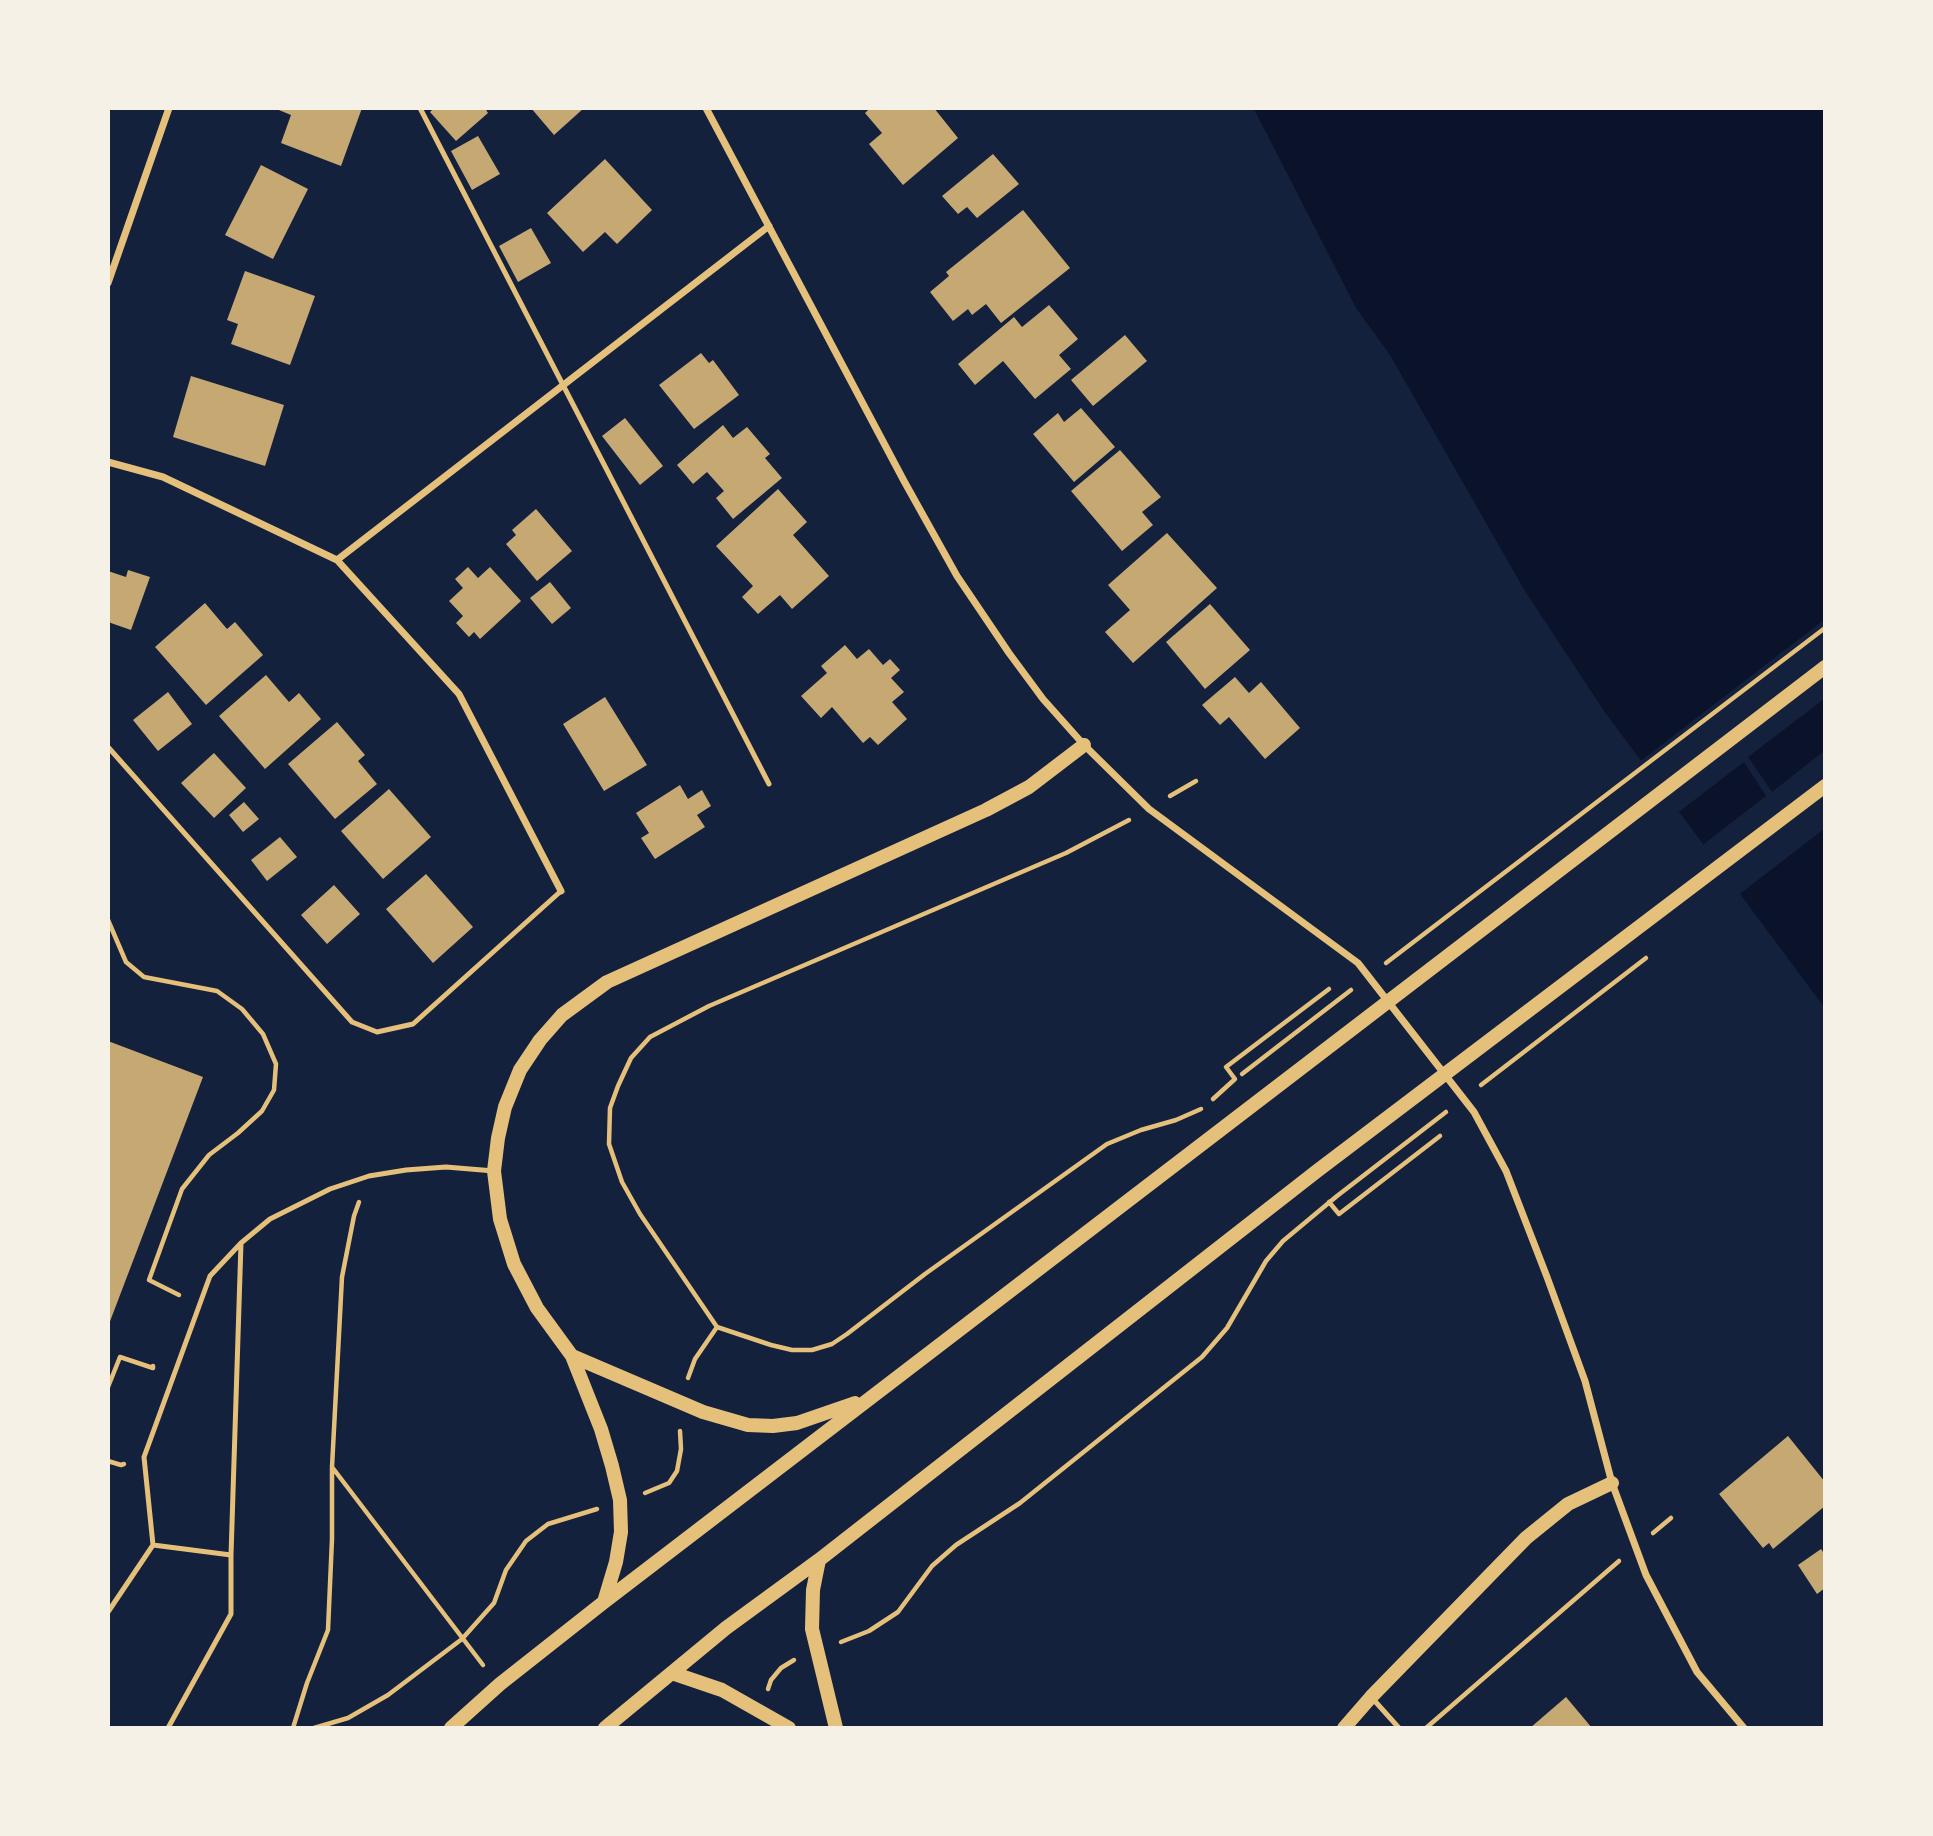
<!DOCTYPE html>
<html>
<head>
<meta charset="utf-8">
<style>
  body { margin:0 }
  #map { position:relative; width:1933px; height:1836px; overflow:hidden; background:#14213d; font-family:"Alegreya Sans",sans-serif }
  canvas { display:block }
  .frame { position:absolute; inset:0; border:110px solid #f6f1e7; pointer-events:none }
</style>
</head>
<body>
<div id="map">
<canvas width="1933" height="1836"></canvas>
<div class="frame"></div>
</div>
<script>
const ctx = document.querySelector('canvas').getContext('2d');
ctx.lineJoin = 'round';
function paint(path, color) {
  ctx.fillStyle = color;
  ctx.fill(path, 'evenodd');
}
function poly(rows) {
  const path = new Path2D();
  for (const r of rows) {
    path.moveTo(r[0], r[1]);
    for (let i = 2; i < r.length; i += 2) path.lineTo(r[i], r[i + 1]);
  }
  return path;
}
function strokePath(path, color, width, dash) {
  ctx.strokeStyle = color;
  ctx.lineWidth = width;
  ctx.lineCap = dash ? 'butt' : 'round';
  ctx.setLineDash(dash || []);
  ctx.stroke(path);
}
const water = poly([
  [1254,109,1824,109,1824,1007,1604,711,1525,591,1390,355,1356,308]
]);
const pier = poly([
  [1824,620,1824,699,1748,757,1772,792,1824,751,1824,829,1737,896,1700,847,1766,796,1744,762,1676,814,1638,763]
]);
const building = poly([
  [274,108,362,108,341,166,281,143,291,115],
  [434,108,485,108,488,113,456,141,430,112],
  [531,108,584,108,554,135],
  [870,108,934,108,958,138,903,185,869,144,882,133,865,113],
  [478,136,500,174,472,190,451,151],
  [993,154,1019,184,977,218,967,207,958,214,942,196],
  [605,159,652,210,617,244,605,232,583,252,547,213],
  [261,165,308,189,273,259,225,235],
  [1023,210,1070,268,1001,323,986,304,972,315,968,309,953,321,930,292,949,276,946,272],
  [531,228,551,263,518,282,499,246],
  [245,271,315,296,290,365,231,344,238,324,227,320],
  [1049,305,1078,339,1059,355,1071,369,1035,399,1003,361,975,385,958,364,1014,317,1022,327],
  [1125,335,1147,361,1093,406,1071,380],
  [701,353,709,363,713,360,739,395,694,429,659,385],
  [191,376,284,405,265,466,173,437],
  [1081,408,1115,447,1074,482,1033,434,1058,413,1064,422],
  [625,418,663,466,640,485,602,436],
  [723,425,733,438,747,427,770,454,765,458,782,478,733,519,716,498,724,491,707,472,693,484,677,465],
  [1120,450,1161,497,1142,512,1153,525,1122,551,1071,491],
  [778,489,807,522,793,535,829,576,792,609,780,595,758,614,742,597,753,586,716,546],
  [536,509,572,551,537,581,506,544,516,535,512,530],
  [1167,533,1217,588,1133,663,1105,632,1130,610,1108,585],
  [468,567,478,578,490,567,521,601,480,639,474,632,469,637,456,623,463,616,449,601,463,588,455,579],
  [128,570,150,577,131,630,108,622,108,571,126,577],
  [550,582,571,608,552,624,530,598],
  [205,603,227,629,235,622,263,655,206,705,155,647],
  [1210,604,1250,650,1205,689,1166,642],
  [845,645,857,659,869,649,883,665,890,659,900,670,891,678,904,692,892,702,907,719,878,745,870,737,863,743,832,707,821,718,801,696,827,673,821,666],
  [266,675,289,702,299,693,321,719,265,769,219,716],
  [1235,677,1249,693,1261,682,1300,728,1265,759,1229,717,1220,725,1202,705],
  [168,692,192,724,158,751,133,720],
  [605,697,647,765,604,791,563,724],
  [337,722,365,755,358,761,377,784,335,819,288,764],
  [214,753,246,788,214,818,181,783],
  [680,785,688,799,702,790,711,806,697,815,705,827,655,859,641,838,649,833,636,813],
  [389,789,431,837,383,879,341,831],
  [244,802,259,819,243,832,229,815],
  [280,837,297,857,267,881,251,860],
  [426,874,473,927,433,963,386,909],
  [334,885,360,914,327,944,301,915],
  [108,1041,203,1077,109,1324,108,1324],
  [1788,1436,1825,1482,1825,1506,1773,1549,1769,1543,1763,1548,1719,1494],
  [1821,1549,1825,1555,1825,1588,1817,1594,1798,1565],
  [1566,1697,1592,1728,1530,1728]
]);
const path = poly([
  [1170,796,1196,781],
  [1129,820,1066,853,709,1006,650,1037,631,1058,618,1086,610,1108,609,1144,622,1182,640,1214,717,1327,771,1345,792,1350,812,1350,832,1344,847,1334,925,1274,1107,1144,1141,1130,1176,1120,1201,1109],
  [108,920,126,962,144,977,217,991,242,1009,263,1034,276,1064,274,1090,262,1111,238,1133,209,1155,182,1189,149,1280,179,1295],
  [1386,963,1825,628],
  [1242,1074,1351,990],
  [1481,1085,1646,958],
  [1213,1099,1235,1079,1226,1067,1329,989],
  [359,1202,354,1216,342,1277,332,1467,483,1665],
  [1329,1202,1339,1214,1440,1136],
  [688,1378,695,1359,717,1327],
  [108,1387,120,1357,153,1368,153,1366],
  [108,1461,121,1465,124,1464],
  [645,1493,669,1483,677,1471,681,1449,680,1431],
  [1653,1533,1671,1518],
  [841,1642,869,1631,898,1612,932,1566,956,1545,1020,1503,1202,1357,1227,1328,1266,1261,1283,1241,1337,1196,1446,1112],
  [768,1689,771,1680,781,1668,794,1660],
  [293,1728,307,1683,328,1630,332,1539,332,1468],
  [314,1728,348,1718,388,1695,462,1639,494,1603,506,1570,526,1541,548,1524,597,1509],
  [1426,1728,1619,1561]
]);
const service = poly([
  [420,108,769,784],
  [108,747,352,1022,377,1032,413,1024,561,891],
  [153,1545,231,1555,241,1243],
  [108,1612,153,1545,144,1457,210,1276,241,1243,270,1219,330,1189,369,1176,406,1170,446,1167,494,1171],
  [1373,1699,1399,1728],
  [168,1728,231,1614,231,1555]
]);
const minor = poly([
  [706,108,904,481,957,576,1009,653,1043,699,1084,745,1149,809,1358,963,1474,1112,1506,1171,1547,1277,1585,1381,1612,1483,1646,1575,1697,1672,1744,1728],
  [108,283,169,108],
  [108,462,163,477,337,560,459,694,561,891],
  [337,560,769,226]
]);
const secondary = poly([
  [572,1356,703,1412,748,1425,773,1426,797,1423,855,1403],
  [819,1560,813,1590,812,1629,836,1728],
  [604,1602,616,1562,621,1532,620,1500,612,1466,601,1429,572,1356,537,1308,514,1264,500,1219,494,1171,498,1138,505,1107,520,1070,540,1040,562,1015,607,982,986,810,1029,787,1084,745],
  [672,1673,722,1690,789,1728],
  [451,1728,500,1684,604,1602,1825,667],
  [605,1728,726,1628,819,1560,1317,1171,1825,786],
  [1344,1728,1371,1697,1526,1538,1568,1504,1612,1483]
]);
paint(water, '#0b132b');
paint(pier, '#14213d');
paint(building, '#c6a872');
strokePath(path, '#e5c07b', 4.5);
strokePath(service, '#e5c07b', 5);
strokePath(minor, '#e5c07b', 7);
strokePath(secondary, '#e5c07b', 14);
</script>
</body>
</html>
